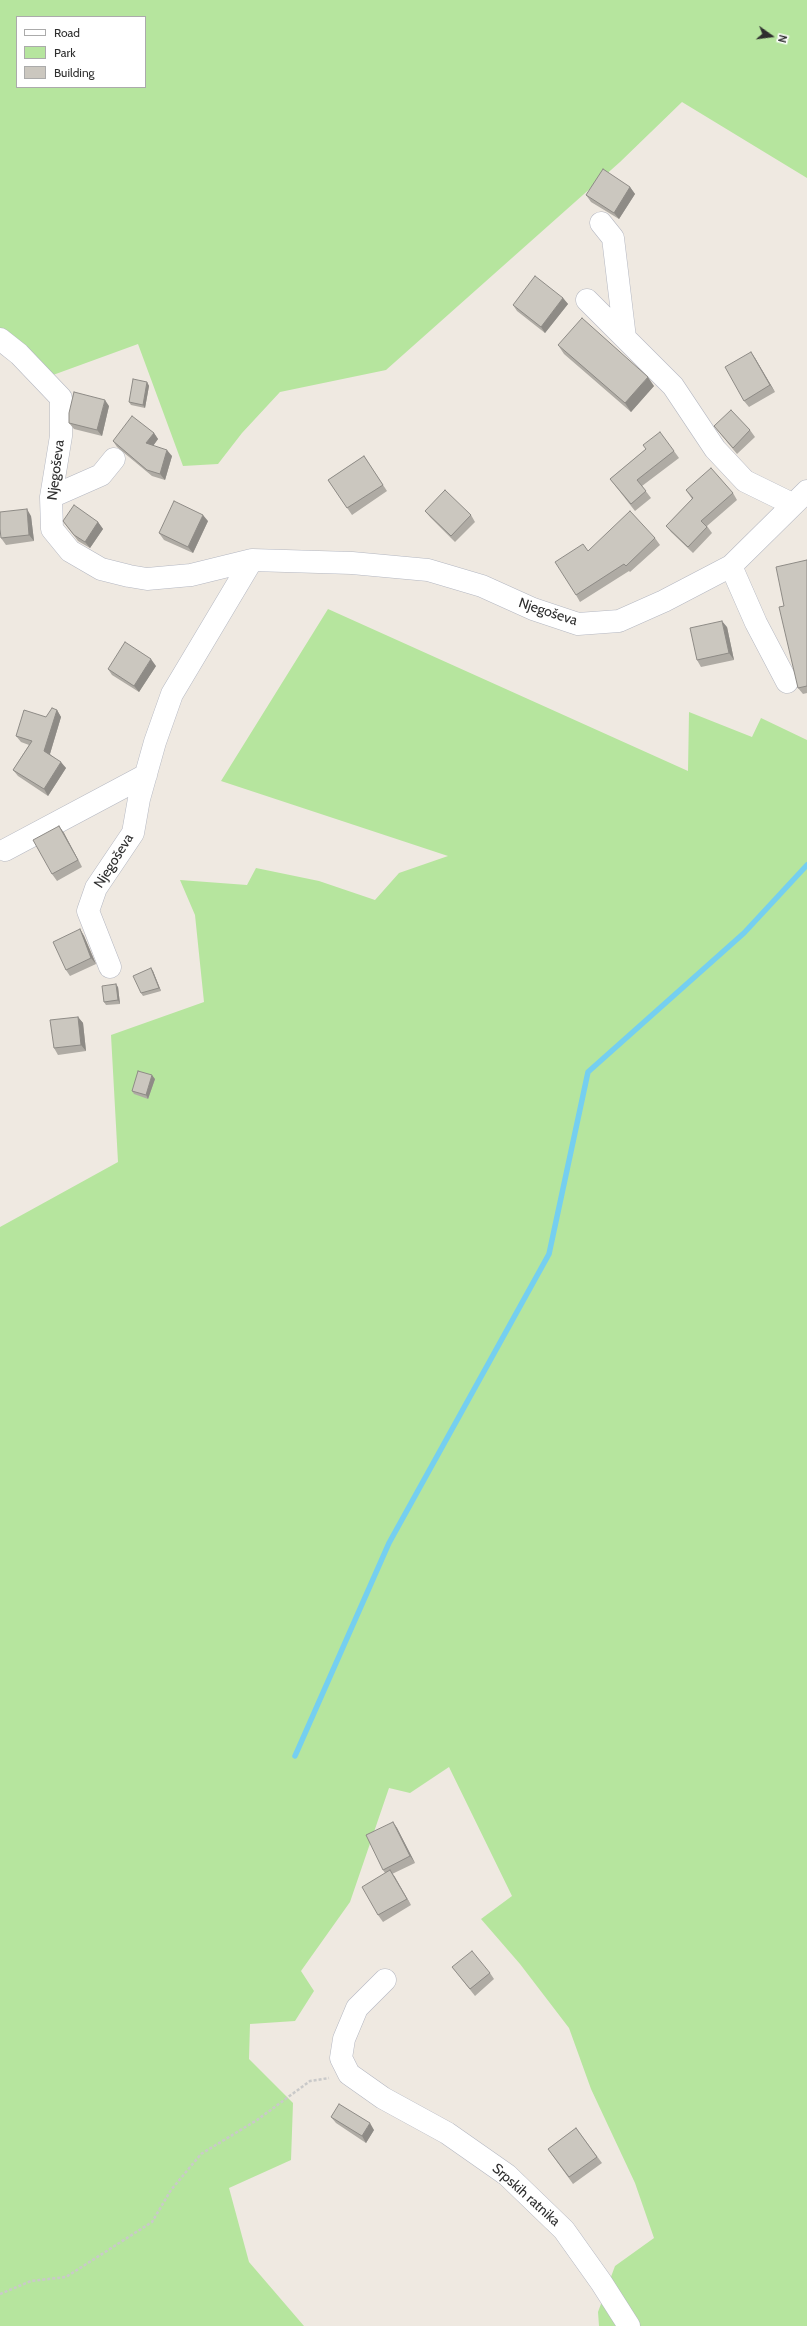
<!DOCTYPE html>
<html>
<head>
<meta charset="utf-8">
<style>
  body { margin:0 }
  #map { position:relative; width:807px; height:2326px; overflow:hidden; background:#efe9e1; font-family:Cabin,sans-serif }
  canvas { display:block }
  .legend { position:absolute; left:16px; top:16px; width:130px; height:72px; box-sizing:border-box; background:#fff; border:1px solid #ababab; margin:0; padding:5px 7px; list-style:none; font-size:12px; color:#2e2e2e }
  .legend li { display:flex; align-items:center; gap:8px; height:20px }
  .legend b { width:20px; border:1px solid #ababab }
  .north { position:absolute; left:751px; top:16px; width:40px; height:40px; -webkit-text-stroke:3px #fff; paint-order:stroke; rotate:104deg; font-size:11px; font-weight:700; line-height:16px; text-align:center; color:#2e2e2e }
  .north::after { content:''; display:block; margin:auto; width:14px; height:18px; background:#2e2e2e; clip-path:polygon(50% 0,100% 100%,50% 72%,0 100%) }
</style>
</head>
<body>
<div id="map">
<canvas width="807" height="2326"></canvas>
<ul class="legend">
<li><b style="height:5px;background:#fff"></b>Road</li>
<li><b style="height:11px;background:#b6e59e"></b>Park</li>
<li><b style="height:11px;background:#cbc7bf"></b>Building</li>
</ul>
<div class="north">N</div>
</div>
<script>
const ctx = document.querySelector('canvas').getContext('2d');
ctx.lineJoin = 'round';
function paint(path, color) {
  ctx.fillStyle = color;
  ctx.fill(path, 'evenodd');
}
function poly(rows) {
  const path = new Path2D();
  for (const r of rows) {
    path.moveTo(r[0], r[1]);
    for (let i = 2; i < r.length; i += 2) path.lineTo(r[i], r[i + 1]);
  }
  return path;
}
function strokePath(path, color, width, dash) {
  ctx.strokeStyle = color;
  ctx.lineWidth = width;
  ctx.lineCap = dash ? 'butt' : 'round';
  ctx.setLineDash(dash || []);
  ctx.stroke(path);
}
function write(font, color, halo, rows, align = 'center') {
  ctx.font = font + ' Cabin,sans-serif';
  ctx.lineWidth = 3;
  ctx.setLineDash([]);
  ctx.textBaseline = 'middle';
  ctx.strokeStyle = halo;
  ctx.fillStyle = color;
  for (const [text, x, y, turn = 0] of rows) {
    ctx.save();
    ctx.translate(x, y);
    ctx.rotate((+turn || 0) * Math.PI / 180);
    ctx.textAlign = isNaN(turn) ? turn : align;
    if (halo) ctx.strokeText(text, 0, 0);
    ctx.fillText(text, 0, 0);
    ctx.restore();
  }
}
const green = poly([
  [0,0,807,0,807,178,682,102,620,162,386,370,280,392,242,433,218,464,183,466,138,344,53,375,0,330],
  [17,17,145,17,145,87,17,87],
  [328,609,688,771,689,712,752,737,761,718,807,740,807,2326,599,2326,598,2312,615,2266,654,2238,635,2183,591,2089,569,2028,520,1964,481,1919,512,1896,449,1767,410,1793,389,1788,350,1902,301,1971,314,1991,295,2021,250,2024,249,2059,293,2103,291,2160,229,2188,249,2262,304,2326,0,2326,0,1227,118,1162,111,1035,204,1002,195,915,180,880,247,885,256,868,319,881,375,900,399,873,448,856,221,781]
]);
const stream = poly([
  [295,1756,389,1543,549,1254,588,1072,744,933,807,865]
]);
const path = poly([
  [0,2294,31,2281,66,2277,152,2222,171,2190,201,2154,257,2120,310,2081,329,2078]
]);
const street = poly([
  [601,223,613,238,625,338],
  [587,300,673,386,715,449,745,481,792,504],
  [0,339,19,354,61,398,61,436,51,497,52,529,70,551,101,569,129,576,147,579,191,575,252,560,352,563,428,570,482,586,533,609,578,624,619,621,664,601,731,566,807,491],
  [51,497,101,475,114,459],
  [731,566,756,623,787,682],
  [5,850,146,775],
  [110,967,88,911,96,888,133,833,139,799,155,742,172,694,252,560],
  [385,1980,357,2008,344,2039,341,2058,349,2074,383,2098,447,2133,507,2175,564,2230,601,2282,629,2326]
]);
const wall = poly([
  [630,187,635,194,619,219,591,202,586,195],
  [563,298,568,304,545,333,517,311,513,305],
  [558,345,654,386,631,412,564,354],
  [751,352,755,358,775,392,749,407,744,401],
  [147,382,149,386,145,408,131,405,129,402],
  [109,406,102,436,74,429,69,423],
  [714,426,750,430,755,437,737,454],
  [154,433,158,439,153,446,172,456,165,480,152,476,117,447,113,441],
  [646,449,674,451,679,458,642,486,651,498,635,511,610,479],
  [364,456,387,491,352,515,328,480],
  [686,490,733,493,737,500,707,526,712,533,693,553,671,532,666,526,692,499],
  [425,511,471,515,475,522,455,542,430,517],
  [31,516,34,541,6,545,1,538],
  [63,521,98,522,103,529,90,548,78,541],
  [208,521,193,553,164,540,159,533],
  [655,538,660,545,630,572,629,571,580,602,576,595,588,551],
  [807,560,807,693,803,694,798,688,784,606],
  [727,627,734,660,701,667,697,660],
  [156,666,139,692,112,675,108,669],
  [57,710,61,717,50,754,66,768,48,796,18,776,13,770,29,745,21,742,16,736,46,717],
  [59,826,64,833,82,867,57,881,52,874],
  [80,929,84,936,96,964,70,976,66,970],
  [151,968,153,971,161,991,143,996,141,993],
  [118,987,120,1004,106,1005,104,1002],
  [78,1017,83,1023,86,1051,58,1055,54,1048],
  [155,1079,148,1099,134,1094,132,1091],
  [393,1822,397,1828,415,1863,392,1874,411,1905,383,1922,378,1915,385,1873,383,1870],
  [452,1967,490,1973,494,1979,475,1996],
  [331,2117,374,2130,366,2143,336,2123],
  [576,2128,602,2163,573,2184,548,2149]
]);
const shadedWall = poly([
  [630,187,635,194,619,219,614,213],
  [563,298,568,304,545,333,541,327],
  [751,352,755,358,775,392,770,385],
  [648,377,654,386,631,412,625,403],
  [147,382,149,386,145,408,143,405],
  [105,400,109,406,102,436,97,430],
  [154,433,158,439,150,450,146,443],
  [167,450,172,456,165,480,160,474],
  [27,509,31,516,34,541,29,535],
  [203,515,208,521,193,553,188,547],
  [98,522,103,529,90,548,85,542],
  [722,621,727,627,734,660,729,653],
  [151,659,156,666,139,692,134,686],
  [57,710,61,717,49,757,44,751],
  [61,762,66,768,48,796,44,789],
  [59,826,64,833,82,867,78,860],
  [80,929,84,936,96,964,91,958],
  [151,968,153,971,161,991,159,988],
  [116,984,118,987,120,1004,118,1000],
  [78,1017,83,1023,86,1051,81,1045],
  [152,1075,155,1079,148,1099,146,1095],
  [393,1822,397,1828,415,1863,410,1856],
  [390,1870,395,1877,411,1905,407,1899],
  [370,2123,374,2130,366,2143,362,2136]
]);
const building = poly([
  [603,169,630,187,614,213,586,195,603,169],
  [535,276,563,298,541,327,513,305,535,276],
  [582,318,648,377,625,403,558,345,582,318],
  [751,352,770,385,744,401,725,367,751,352],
  [133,379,147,382,143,405,129,402,133,379],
  [74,392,105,400,97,430,69,423,69,413,74,392],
  [731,410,750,430,733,448,714,426,731,410],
  [132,416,154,433,146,443,167,450,160,474,147,470,113,441,132,416],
  [660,432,674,451,637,480,646,491,631,504,610,479,646,449,643,445,660,432],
  [364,456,383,485,347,508,328,480,364,456],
  [711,468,733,493,701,521,707,527,688,547,666,526,693,498,686,490,711,468],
  [445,490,471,515,451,536,425,511,445,490],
  [174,501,203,515,188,547,159,533,174,501],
  [74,505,98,522,85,542,74,535,63,521,74,505],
  [27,509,29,535,1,538,0,529,0,512,27,509],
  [630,511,655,538,626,566,624,564,576,595,555,562,583,544,588,551,630,511],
  [807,560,807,686,798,688,779,607,784,606,776,567,807,560],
  [722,621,729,653,697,660,690,628,722,621],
  [125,642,151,659,134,686,108,669,125,642],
  [52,708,57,710,44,751,61,762,44,789,13,770,32,741,16,736,24,710,46,717,52,708],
  [59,826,78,860,52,874,33,840,59,826],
  [80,929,91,958,66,970,53,942,80,929],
  [151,968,159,988,141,993,133,976,151,968],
  [116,984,118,1000,104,1002,102,986,116,984],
  [78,1017,81,1045,54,1048,50,1020,78,1017],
  [138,1071,152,1075,146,1095,132,1091,138,1071],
  [393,1822,410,1856,383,1870,366,1835,393,1822],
  [390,1870,407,1899,378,1915,362,1887,390,1870],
  [472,1951,490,1973,470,1989,452,1967,472,1951],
  [339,2104,370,2123,362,2136,331,2117,339,2104],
  [576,2128,597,2157,569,2177,548,2149,576,2128]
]);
const streetNames = [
  ["Njegoševa",56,470,-83],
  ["Njegoševa",548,612,18],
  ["Njegoševa",114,861,-58],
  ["Srpskih ratnika",526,2195,42]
];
paint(green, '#b6e59e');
strokePath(stream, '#75cff0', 5.5);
strokePath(street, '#b4b7c1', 23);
strokePath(path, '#c9c9c9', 2.5, [3, 2]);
strokePath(street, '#fff', 22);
paint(wall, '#afaba4');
paint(shadedWall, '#8e8b86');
paint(building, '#cbc7bf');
strokePath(building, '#8e8b86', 1);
write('14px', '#2e2e2e', '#fff', streetNames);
</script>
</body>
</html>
